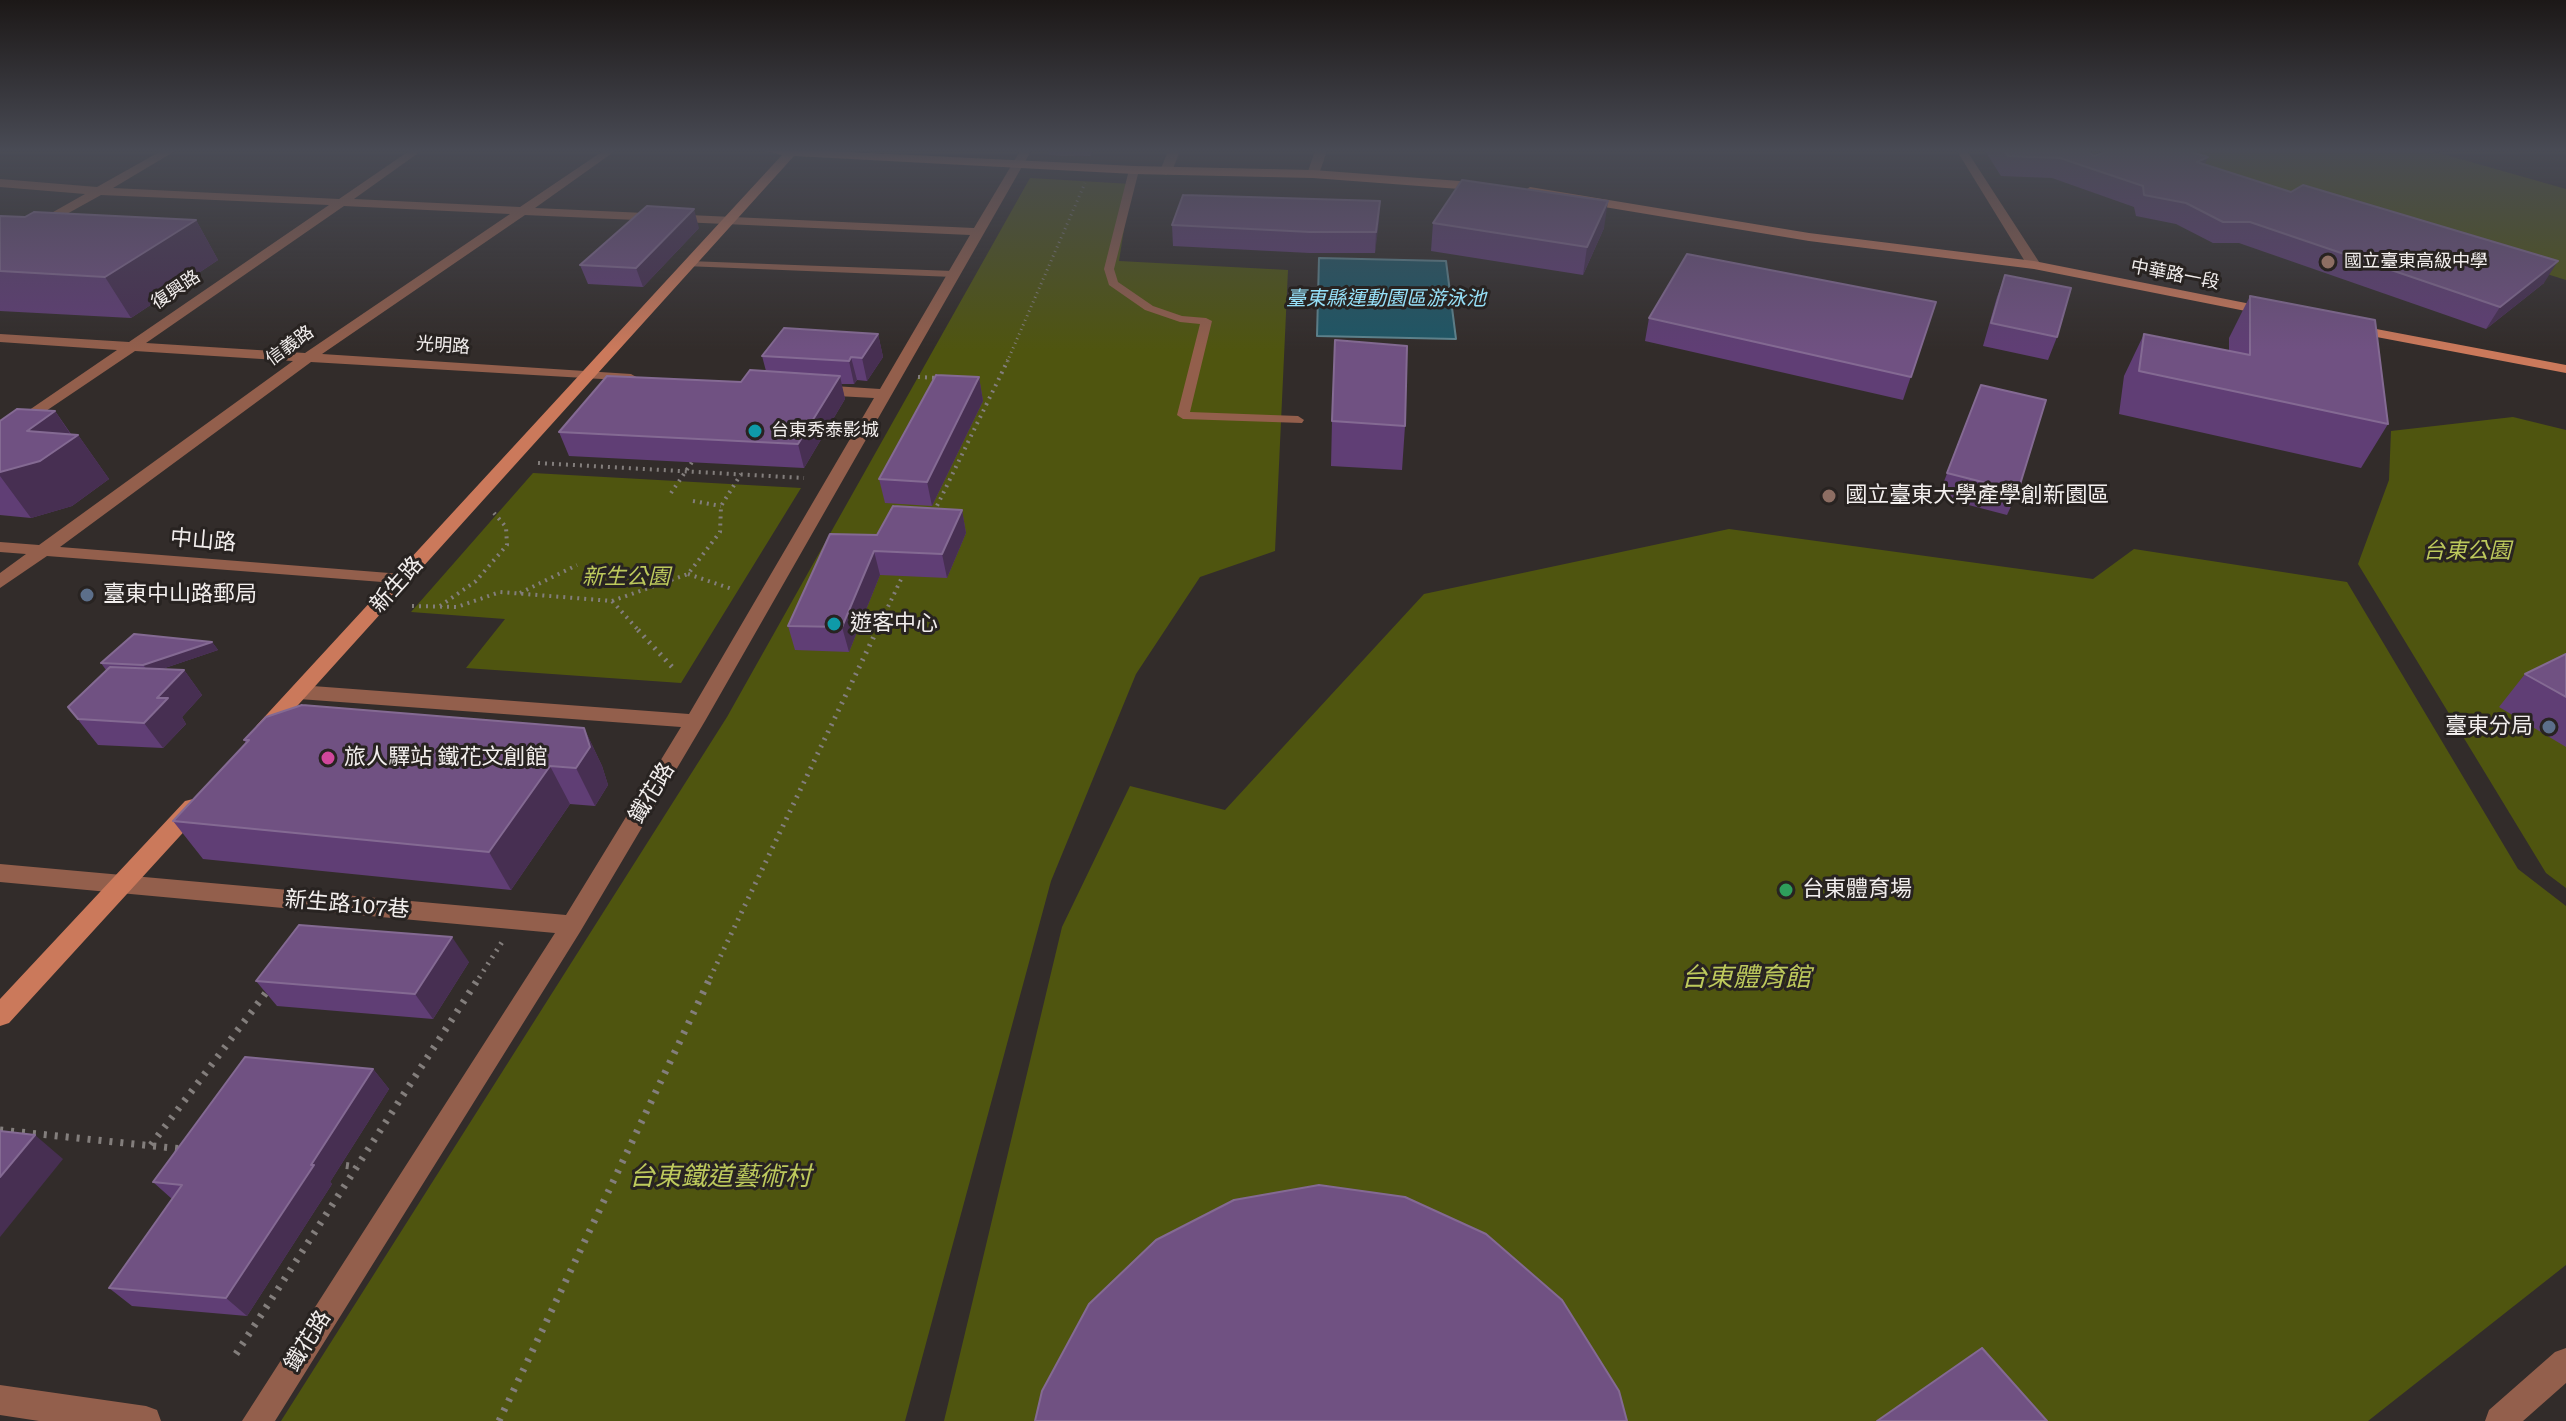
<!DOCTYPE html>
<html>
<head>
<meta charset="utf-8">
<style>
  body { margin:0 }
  canvas { display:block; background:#322c2a }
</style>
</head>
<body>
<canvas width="2566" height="1421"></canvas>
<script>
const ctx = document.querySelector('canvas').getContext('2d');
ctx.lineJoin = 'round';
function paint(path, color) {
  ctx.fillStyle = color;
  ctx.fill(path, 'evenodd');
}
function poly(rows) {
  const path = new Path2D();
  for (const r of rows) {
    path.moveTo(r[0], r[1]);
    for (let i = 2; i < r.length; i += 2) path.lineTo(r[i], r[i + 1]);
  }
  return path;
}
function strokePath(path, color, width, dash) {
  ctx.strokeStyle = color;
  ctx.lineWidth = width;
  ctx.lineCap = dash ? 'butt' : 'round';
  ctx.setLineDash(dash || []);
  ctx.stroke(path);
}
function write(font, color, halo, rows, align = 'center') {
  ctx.font = font + ' "Roboto Serif","Noto Sans TC",serif';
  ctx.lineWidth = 6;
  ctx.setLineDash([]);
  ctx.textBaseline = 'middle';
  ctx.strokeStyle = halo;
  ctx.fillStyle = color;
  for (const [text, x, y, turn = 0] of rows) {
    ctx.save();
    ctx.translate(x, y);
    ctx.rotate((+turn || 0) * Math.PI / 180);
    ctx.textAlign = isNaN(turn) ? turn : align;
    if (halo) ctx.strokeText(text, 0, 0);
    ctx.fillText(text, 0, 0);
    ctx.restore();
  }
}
const green = poly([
  [2156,151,2432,151,2566,189,2566,280],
  [1030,178,1131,184,1119,261,1288,270,1275,551,1200,577,1136,674,1051,881,905,1421,281,1421,727,717],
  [2513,417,2566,430,2566,888,2546,873,2358,564,2389,480,2391,431],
  [533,473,801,488,681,683,466,668,505,619,411,612],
  [1729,529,2093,579,2134,549,2347,582,2518,869,2566,906,2566,1265,2368,1421,944,1421,1062,927,1130,786,1225,810,1424,594]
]);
const water = poly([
  [1319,258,1446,261,1456,339,1317,336,1319,258]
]);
const pathFar3 = poly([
  [1007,362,1085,183]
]);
const pathFar2 = poly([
  [918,377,937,378],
  [538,463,804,478],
  [671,493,692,462],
  [693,501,721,506],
  [934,512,1008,360],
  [688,574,732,589],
  [520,593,577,565],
  [612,601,688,574,720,532,721,506,741,474],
  [412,606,457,607,500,592,612,601,640,632],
  [440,606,476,581,507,545,506,527,494,513],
  [876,632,905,571]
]);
const pathFar1 = poly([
  [638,630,673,668],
  [479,978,502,942],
  [710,978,877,630]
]);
const path = poly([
  [0,1130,182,1149],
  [151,1145,268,990],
  [335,1164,357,1167],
  [236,1354,480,976],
  [499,1421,711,976]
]);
const lane = poly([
  [1134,167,1139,170,1114,269,1118,282,1153,306,1182,316,1206,318,1212,321,1190,412,1298,416,1304,420,1302,423,1183,419,1177,415,1200,324,1180,322,1145,310,1109,285,1104,269,1129,170,1134,167],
  [689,261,953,271,958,274,953,277,685,266,685,262,689,261]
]);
const street = poly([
  [161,151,175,151,113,188,339,199,409,151,421,151,354,199,520,207,603,151,615,151,535,208,974,228,1020,151,1031,151,705,721,580,932,275,1421,242,1421,555,933,0,882,0,864,566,915,681,727,299,699,289,692,299,685,689,714,874,398,818,395,810,390,818,385,880,389,970,235,525,215,322,354,631,374,638,378,636,381,311,362,60,547,402,574,411,580,408,584,47,556,0,588,0,573,26,554,0,552,0,542,39,545,293,361,135,351,0,442,0,430,117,350,0,342,0,334,129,342,329,205,101,195,0,251,0,242,85,194,0,187,0,179,97,187,161,151],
  [344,206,510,214,305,353,146,343,344,206],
  [1168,151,1180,151,1172,171,1166,175,1160,171,1168,151],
  [1315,151,1327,151,1319,174,1313,178,1307,174,1315,151],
  [1957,151,1967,151,2041,265,2039,268,2029,268,1957,151],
  [2566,1348,2566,1383,2523,1421,2485,1421,2489,1410,2555,1352,2566,1348],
  [0,1385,146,1406,157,1410,161,1421,39,1421,0,1415,0,1385]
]);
const secondary = poly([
  [765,151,830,151,1134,166,1313,170,1486,183,1492,187,1486,191,1313,178,1134,174,794,156,271,735,257,735,254,730,257,725,782,155,765,151],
  [1530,187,1809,233,2034,261,2271,308,2278,312,2271,316,2034,269,1809,241,1526,194,1524,191,1530,187],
  [2350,324,2566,365,2566,373,2345,331,2345,325,2350,324],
  [193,799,201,801,204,807,201,813,9,1023,0,1026,0,999,185,801,193,799]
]);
const wall = poly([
  [1049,151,1093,151,1090,156,1049,155],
  [1985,151,2088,151,2094,156,2208,157,2204,164,2544,283,2486,329,2239,243,2213,243,2176,224,2136,216,2134,207,2052,178,2001,176],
  [1380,201,1375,253,1310,253,1173,246,1172,225],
  [0,216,196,220,218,260,131,318,0,311],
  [1433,223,1604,228,1583,275,1431,251],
  [699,228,643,287,588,284,580,265],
  [2005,275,2057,337,2048,360,1983,346,1997,297],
  [2250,296,2388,424,2361,468,2119,414,2124,376,2144,334,2229,351,2229,338],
  [1936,302,1903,400,1645,341,1649,318],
  [878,334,883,357,867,381,857,380,854,384,841,384,845,399,804,468,569,456,559,432,741,382,766,371,762,356],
  [979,377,983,401,932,506,885,503,879,479],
  [1981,385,2018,491,2007,515,1938,497],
  [55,411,71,434,78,435,109,479,72,506,31,518,0,515,0,421],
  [1332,421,1405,426,1402,470,1331,466],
  [962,510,966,533,947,578,880,575,849,652,795,650,788,626,877,535],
  [212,642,218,650,162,669,184,670,202,695,182,717,186,724,163,748,98,745,68,707,106,670,101,663],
  [2566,654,2566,747,2499,707,2525,674],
  [584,728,602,766,608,785,595,806,570,804,511,890,203,859,173,821,246,743,244,740],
  [469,962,433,1019,277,1006,256,981],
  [373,1069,389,1089,330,1182,332,1184,247,1316,132,1306,109,1288,172,1199,153,1182]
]);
const shadedWall = poly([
  [2208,157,2199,177,2197,162],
  [1380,201,1379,222,1375,253,1376,232],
  [1608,201,1604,228,1583,275,1587,247],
  [694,209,699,228,643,287,636,268],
  [196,220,218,260,131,318,105,277],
  [2558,261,2544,283,2486,329,2500,307],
  [878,334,883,357,867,381,862,358],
  [851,357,857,380,854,384,849,361],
  [840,376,845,399,804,468,798,444],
  [979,377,983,401,932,506,927,482],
  [55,411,73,438,78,435,109,479,72,506,31,518,0,476,0,472,27,431],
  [962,510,966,533,947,578,942,554],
  [874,551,880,575,849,652,842,627],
  [212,642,218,650,150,673,143,665],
  [184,670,202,695,182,717,186,724,163,748,144,723,157,698],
  [584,728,602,766,608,785,595,806,576,768],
  [550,766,570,804,511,890,489,852],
  [452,937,469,962,433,1019,415,994],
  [373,1069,389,1089,330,1182,332,1184,247,1316,226,1298],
  [35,1135,63,1159,0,1237,0,1177]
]);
const building = poly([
  [2004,151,2088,151,2094,156,2108,151,2188,151,2208,157,2197,162,2291,192,2303,185,2558,261,2500,307,2250,222,2223,222,2186,203,2144,195,2143,186,2060,158,2008,156,2004,151],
  [1462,180,1608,201,1587,247,1433,223,1462,180],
  [1183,195,1380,201,1376,232,1310,232,1172,225,1183,195],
  [647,206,694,209,636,268,580,265,647,206],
  [34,212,196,220,105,277,0,271,0,216,25,217,34,212],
  [1687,254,1936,302,1911,377,1649,318,1687,254],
  [2005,275,2071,288,2057,337,1991,323,2005,275],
  [2250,296,2375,320,2388,424,2139,371,2144,334,2250,355,2250,296],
  [784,328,878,334,862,358,851,357,849,361,762,356,784,328],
  [1335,340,1407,346,1405,426,1332,421,1335,340],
  [750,370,840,376,798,444,559,432,607,376,741,382,750,370],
  [936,375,979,377,927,482,879,479,936,375],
  [1981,385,2046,400,2018,491,1947,473,1981,385],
  [17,409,55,411,27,431,78,435,40,461,0,472,0,421,17,409],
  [893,506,962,510,942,554,874,551,842,627,788,626,830,534,877,535,893,506],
  [134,634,212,642,143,665,101,663,134,634],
  [2566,654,2566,697,2525,674,2566,654],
  [110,667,184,670,157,698,168,698,144,723,78,719,68,707,110,667],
  [302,705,584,728,590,747,576,768,550,766,489,852,173,821,249,740,244,740,266,717,302,705],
  [299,925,452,937,415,994,256,981,299,925],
  [245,1057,373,1069,311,1165,314,1165,226,1298,109,1288,182,1185,153,1182,245,1057],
  [0,1131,35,1135,0,1177,0,1131],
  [1319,1185,1405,1197,1486,1234,1562,1300,1619,1391,1627,1421,1035,1421,1042,1391,1089,1304,1156,1240,1234,1200,1319,1185],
  [1982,1348,2047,1421,1877,1421,1982,1348]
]);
const markers = [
  [2328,262,8,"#8d6e63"],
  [755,431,8,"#0f9aa8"],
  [1829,496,8,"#8d6e63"],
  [87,595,8,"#5c6f8a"],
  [834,624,8,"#0f9aa8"],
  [2549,727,8,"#5c6f8a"],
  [328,758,8,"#d1479c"],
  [1786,890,8,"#2e9e5b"]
];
const farPoinames = [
  ["國立臺東高級中學",2344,262],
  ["台東秀泰影城",771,431]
];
const farStreetnames = [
  ["中華路一段",2175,275,11],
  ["復興路",176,290,-34],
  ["信義路",290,346,-36],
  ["光明路",443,346,4]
];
const farWaternames = [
  ["臺東縣運動園區游泳池",1386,299]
];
const poiNames = [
  ["國立臺東大學產學創新園區",1845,496],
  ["臺東中山路郵局",103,595],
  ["遊客中心",850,624],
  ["臺東分局",2533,727,"right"],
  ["旅人驛站 鐵花文創館",344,758],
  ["台東體育場",1802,890]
];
const streetNames = [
  ["中山路",203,541,5],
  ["新生路",397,585,-48],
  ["鐵花路",652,793,-59],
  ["新生路107巷",347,905,5],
  ["鐵花路",308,1341,-58]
];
const parkNames = [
  ["台東公園",2467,552],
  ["新生公園",626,578]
];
const nearParknames = [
  ["台東體育館",1746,978],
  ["台東鐵道藝術村",720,1177]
];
paint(green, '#4f550f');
paint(water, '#1e5665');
strokePath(water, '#5e848e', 2);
strokePath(pathFar3, '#837e7c', 3, [1, 4]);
strokePath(pathFar2, '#837e7c', 4, [2, 5]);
strokePath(pathFar1, '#837e7c', 5, [2, 6]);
strokePath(path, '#837e7c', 7, [3, 8]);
paint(lane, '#935f4c');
paint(street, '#935f4c');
paint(secondary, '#cb795b');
paint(wall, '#603e75');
paint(shadedWall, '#472f52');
paint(building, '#705182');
strokePath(building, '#846a93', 2);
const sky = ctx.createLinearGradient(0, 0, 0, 350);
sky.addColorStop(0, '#1c1817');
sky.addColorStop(0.43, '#494b55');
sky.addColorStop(1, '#494b5500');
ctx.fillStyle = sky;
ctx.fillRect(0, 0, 2566, 350);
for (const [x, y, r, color] of markers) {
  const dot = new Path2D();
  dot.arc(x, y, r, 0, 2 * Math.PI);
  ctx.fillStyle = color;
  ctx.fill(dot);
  strokePath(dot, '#282321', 3);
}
write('18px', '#f2eeed', '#282321', farPoinames, 'left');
write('18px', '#f2eeed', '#282321', farStreetnames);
write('italic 20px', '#96e0f8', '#282321', farWaternames);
write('22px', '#f2eeed', '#282321', poiNames, 'left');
write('22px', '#f2eeed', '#282321', streetNames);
write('italic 22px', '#bdc95c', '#282321', parkNames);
write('italic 26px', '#bdc95c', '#282321', nearParknames);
</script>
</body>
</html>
